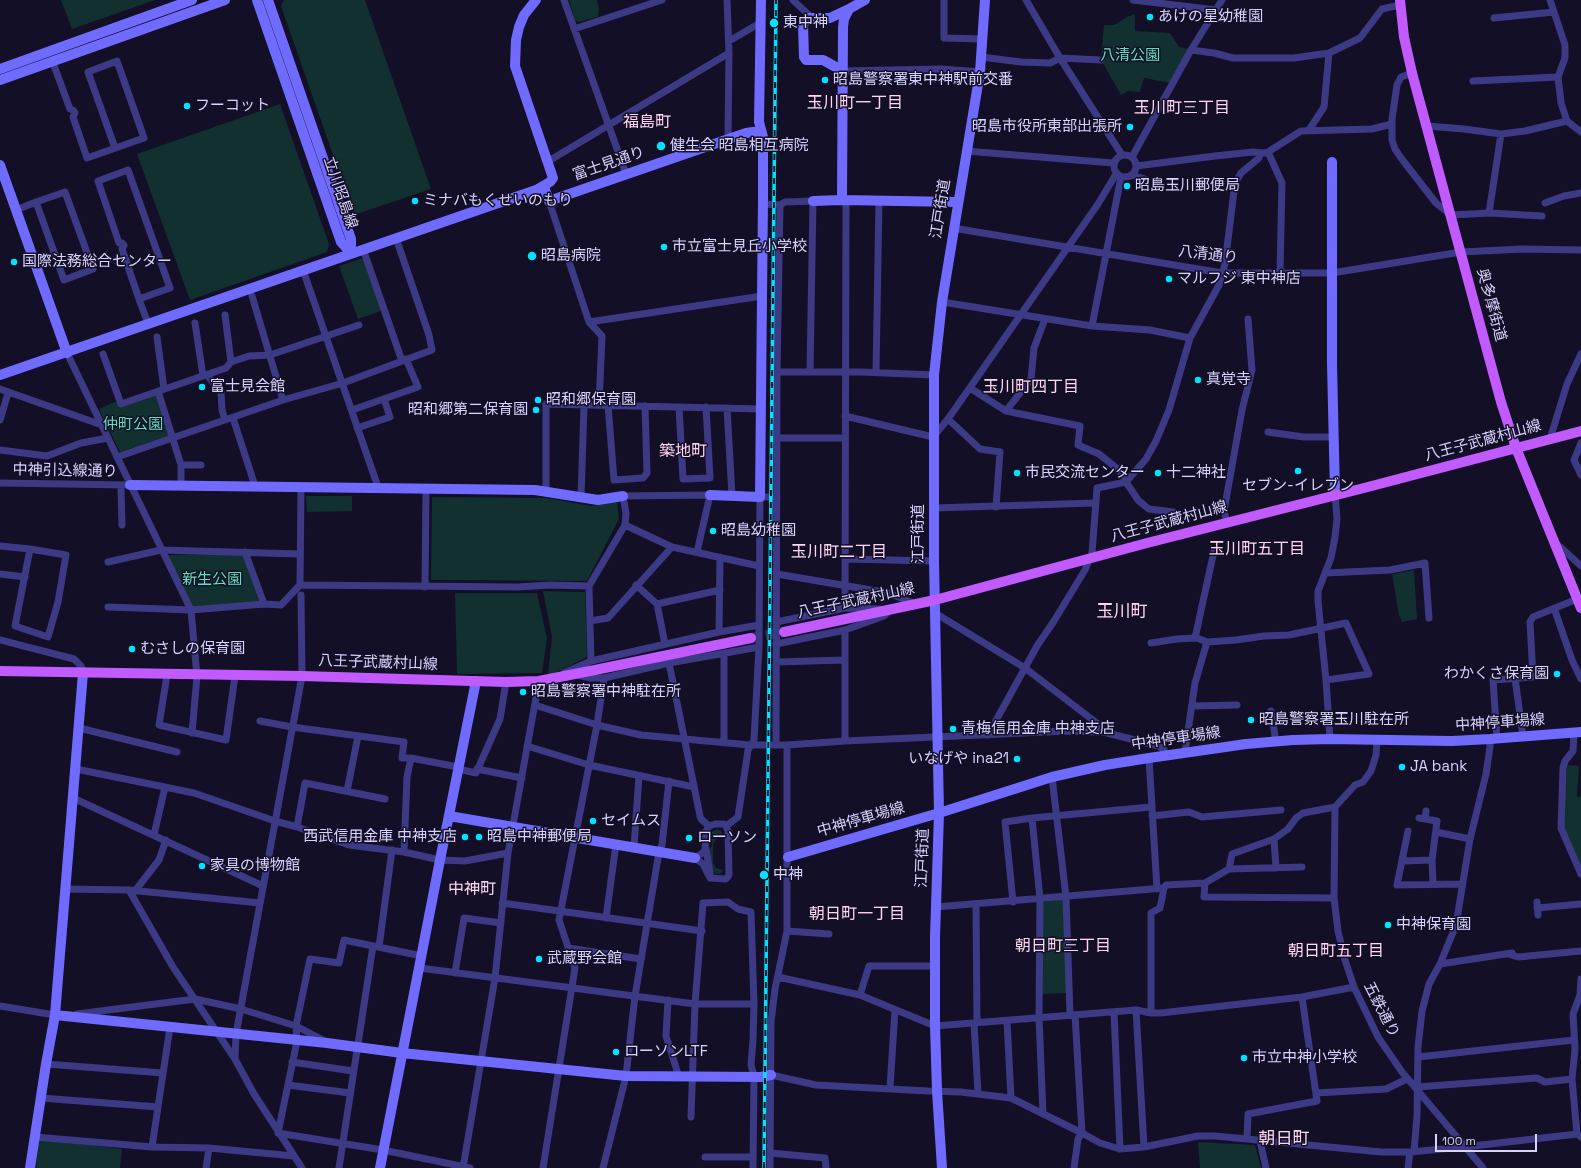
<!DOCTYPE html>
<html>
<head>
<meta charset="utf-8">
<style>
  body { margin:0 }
  #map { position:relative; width:1581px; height:1168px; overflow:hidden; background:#130f26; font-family:"Space Grotesk",sans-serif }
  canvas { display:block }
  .scale { position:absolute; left:1435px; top:1134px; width:102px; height:18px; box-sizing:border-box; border:2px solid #d9d4ff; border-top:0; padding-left:5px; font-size:12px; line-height:14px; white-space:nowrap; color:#d9d4ff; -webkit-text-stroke:3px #130f26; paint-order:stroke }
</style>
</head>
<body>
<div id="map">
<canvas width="1581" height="1168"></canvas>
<div class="scale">100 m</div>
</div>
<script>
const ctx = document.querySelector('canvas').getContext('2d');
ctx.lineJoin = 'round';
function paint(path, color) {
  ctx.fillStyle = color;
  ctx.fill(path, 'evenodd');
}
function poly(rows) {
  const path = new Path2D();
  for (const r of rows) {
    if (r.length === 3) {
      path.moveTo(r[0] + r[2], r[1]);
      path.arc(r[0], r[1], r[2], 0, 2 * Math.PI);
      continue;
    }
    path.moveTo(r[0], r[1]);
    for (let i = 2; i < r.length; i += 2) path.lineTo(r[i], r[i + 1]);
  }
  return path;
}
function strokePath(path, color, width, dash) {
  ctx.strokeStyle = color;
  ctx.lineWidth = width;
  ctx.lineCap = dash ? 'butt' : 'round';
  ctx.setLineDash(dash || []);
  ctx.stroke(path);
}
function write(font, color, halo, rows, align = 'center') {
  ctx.font = font + ' "Space Grotesk","Noto Sans JP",sans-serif';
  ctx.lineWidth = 3;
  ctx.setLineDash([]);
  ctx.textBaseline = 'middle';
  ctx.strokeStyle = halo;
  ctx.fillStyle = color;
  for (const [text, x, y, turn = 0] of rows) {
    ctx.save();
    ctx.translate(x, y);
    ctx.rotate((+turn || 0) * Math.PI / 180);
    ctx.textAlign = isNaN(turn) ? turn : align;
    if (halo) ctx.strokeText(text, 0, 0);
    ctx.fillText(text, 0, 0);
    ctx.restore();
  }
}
const green = poly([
  [61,0,155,0,72,29],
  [284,0,365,0,431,189,354,215,281,6],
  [569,0,597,0,599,10,598,17,578,22,575,20],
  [1135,14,1135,31,1170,33,1179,47,1189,49,1170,83,1144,78,1140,92,1128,91,1121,95,1101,60,1104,25,1114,25,1127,17],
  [280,104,329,244,327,252,190,300,137,154],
  [363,258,381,311,358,319,339,266],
  [157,395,171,435,120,452,99,409,117,401,123,407],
  [306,496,352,496,352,511,307,512],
  [432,497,546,498,591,506,617,502,619,519,587,581,431,580],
  [243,554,259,602,193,607,166,555],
  [1414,570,1417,619,1402,622,1399,615,1392,574],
  [543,591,585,592,587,657,553,674,548,674,552,637],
  [455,593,537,593,547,638,542,673,457,674],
  [1567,765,1579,766,1577,796,1581,797,1581,868,1563,826],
  [717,829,721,831,722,834,722,837,717,838,713,844,713,863,716,868,723,870,721,873,718,874,713,872,708,852,712,845,711,834,713,831],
  [1065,899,1067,993,1040,994,1042,902],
  [39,1139,122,1149,120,1168,36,1168],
  [1198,1142,1255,1145,1261,1168,1200,1168]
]);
const primaryTunnel = poly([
  [751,638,784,632]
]);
const street = poly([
  [564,0,626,174],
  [727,0,729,53,728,139],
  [793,0,812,18],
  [944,0,944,38,982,39],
  [1026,0,1060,58,1122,155],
  [1133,0,1216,10],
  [1550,0,1565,45,1565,58,1558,77,1561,103,1567,121,1581,132],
  [1494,18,1554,12],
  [574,29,662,0],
  [729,41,760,23],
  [1191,50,1214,53,1233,58,1294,58,1329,53,1360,38,1382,9,1400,5],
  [981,57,1021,62,1050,63,1060,58,1101,60],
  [52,60,70,109,73,110,75,113,73,117,87,158,144,138,117,61,88,72,115,148],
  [843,71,941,69,980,72],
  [1412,73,1401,77,1397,85,1392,119,1392,140,1395,149,1401,158,1436,203,1451,215,1489,213,1542,216],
  [1473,81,1558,77],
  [1427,126,1464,129,1501,134,1525,131,1567,121],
  [1309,130,1324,107,1329,53],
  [966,151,1113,163],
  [1268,152,1282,183,1280,272],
  [1125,166,11],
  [1132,157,1191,50,1222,0],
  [547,162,729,53],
  [1136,166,1215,156,1253,152,1264,153,1268,152,1301,131,1372,129,1392,124],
  [1132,175,1145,179],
  [549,201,589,322,602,336,599,405],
  [1545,203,1564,196,1581,193],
  [763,204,780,205,785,202,813,201,810,372],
  [16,210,36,202,65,192,93,269,64,280,36,202],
  [1489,213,1501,134],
  [953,228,1222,273,1332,273,1461,252,1523,249,1581,250],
  [363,249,402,361],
  [303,270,378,487],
  [252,296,283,400],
  [139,299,170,288,128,170,98,181,119,243,122,243,124,245,122,249,139,299,146,318,149,325],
  [942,302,1092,326,1150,330,1190,338],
  [225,315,231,362],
  [589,322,762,296],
  [195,323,203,376],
  [1092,326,1121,177],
  [157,337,164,389],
  [67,353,191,610,197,676,192,733],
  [103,354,121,404,226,368,231,362,249,356,270,355,359,325],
  [777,372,861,372,934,375],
  [876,372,879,200],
  [207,375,221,392,222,410,225,420],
  [970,388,1006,411,1080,426,1078,445,1099,454,1114,466,1125,477,1126,482,1138,500,1145,506,1149,509,1173,512],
  [0,389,102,425],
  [158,391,181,465,181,485],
  [608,405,614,480,643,478,647,473,645,406],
  [679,407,683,479,710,478,706,407],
  [727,408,732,496],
  [352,410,418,387,406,359],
  [1006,411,1031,379,1034,348,1045,319],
  [845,416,933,437,948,419,1098,204,1116,174],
  [233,418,255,486],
  [948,419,980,449,1000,452,996,507],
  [0,420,8,393],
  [357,428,390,417,384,399],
  [1268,432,1304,437,1334,437],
  [778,438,845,438],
  [1550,439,1567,384,1581,354],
  [1581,443,1574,460,1581,475],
  [0,450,47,456,81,443,108,438],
  [117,457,283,400,343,383,432,350,429,335,396,238],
  [181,465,201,465],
  [0,483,130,485],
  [301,487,300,585,517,587,550,585,589,586],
  [121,489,122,525],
  [546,491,546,404,761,409],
  [581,498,584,406],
  [934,508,1095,503],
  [1227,523,1224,511,1242,410,1252,370,1248,319],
  [625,525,672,547,759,566],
  [1557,544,1581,566],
  [0,546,30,549,66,555,58,602,48,637,15,626,30,549],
  [245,552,264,604],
  [845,559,934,561],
  [108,562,161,550,299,554],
  [1326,573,1390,570,1425,563,1429,618],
  [0,574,25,577],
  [777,574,889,593,915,604],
  [636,585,657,604],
  [425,587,426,489],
  [108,607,191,610,264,604,281,605,300,585],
  [845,608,846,200],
  [1554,608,1572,660,1581,679],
  [935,613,1025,668,1098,724,1103,732],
  [590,621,608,618,672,547],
  [776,622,845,608,880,609],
  [719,632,720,557],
  [1195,638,1214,551],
  [0,640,74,659,81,666,83,673],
  [1151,643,1177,639,1197,638,1207,642,1236,640,1264,636,1289,635,1346,623,1369,674,1326,680],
  [665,644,657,604,720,590],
  [776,644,845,630,884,616,890,610],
  [591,661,589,586,625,525,626,513,623,496,710,495,697,552],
  [776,662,845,660],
  [669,663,700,816,701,819,709,826],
  [564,673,591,661,719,632,759,625],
  [167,675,159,725,226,740,235,676],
  [577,675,591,678,604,678,669,663,759,647],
  [1515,678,1523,737],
  [535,705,597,725,641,735,750,745,787,745,845,741,1068,731,1103,732,1159,746,1164,750,1166,755],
  [1192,706,1237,705],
  [1271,711,1276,742],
  [260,721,292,727,404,742,402,758,411,758,458,767],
  [79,728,177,752],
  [1574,733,1573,751,1565,761,1563,768,1561,828,1581,874],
  [988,735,1037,646,1054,621,1085,570,1092,553,1097,488,1126,482,1146,459,1156,441,1169,410,1190,338,1219,285,1225,264,1235,183,1241,173,1259,158,1260,153],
  [1330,739,1326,680,1318,601,1318,591,1331,558,1335,537,1337,519,1335,494],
  [1497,739,1493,680,1533,677,1530,622,1533,617,1577,599],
  [845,741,845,630],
  [724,742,724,653],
  [776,745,777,372,780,205],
  [527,746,589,765,694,787],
  [1185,752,1195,683,1207,642],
  [1149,758,1157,889],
  [76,769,194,793,275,821,297,827,349,845,404,852,440,860,465,861,508,853],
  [458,769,476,773,500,719,506,682],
  [477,769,522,778],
  [1052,777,1066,897,1070,1015],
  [347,791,358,736],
  [73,798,263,886],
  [1335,807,1334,898,1338,931,1345,960,1354,987,1378,1037,1402,1072,1483,1168],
  [1152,816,1189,812,1202,817,1281,810],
  [1032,818,1040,899,1039,1017,1043,1114],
  [1419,818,1437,821,1432,860,1433,884],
  [1425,819,1426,811],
  [715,824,724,824,726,826,728,831,729,875,726,879,710,878,703,864,695,858,705,851,706,831,709,826,715,824],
  [726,826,738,817,748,750,754,740,759,647,760,497,777,497],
  [297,827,305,783,385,799],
  [1408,831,1397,885,1462,884],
  [1436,832,1470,839],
  [154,835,165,787],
  [1274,839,1276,868],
  [634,847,639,776],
  [706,849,710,873],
  [404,852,407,777,411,758],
  [1402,861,1432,860],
  [1229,869,1302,867],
  [1205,883,1204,897,1334,898],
  [65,889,129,890,260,903],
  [129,890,173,967,235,1059,254,1094,302,1168],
  [135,891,159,860,166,840],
  [1013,902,1005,822,1032,818,1151,807],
  [1537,902,1538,915],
  [502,903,702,931],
  [976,905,977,1023],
  [936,907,1164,888,1166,885,1205,883,1229,869,1232,854,1274,839,1288,829,1296,818,1303,813,1335,807,1355,785,1363,782,1371,771,1376,755,1377,740],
  [1537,908,1581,904],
  [606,918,616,844],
  [787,931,829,934],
  [379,947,392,850],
  [568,948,641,959],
  [1508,954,1518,957,1581,951],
  [422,956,344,940,339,963,310,959,296,1026,297,1041,278,1133,383,1150,470,1168],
  [1440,964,1512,953],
  [420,968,695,1004,754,1004],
  [455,973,464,918,501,923],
  [778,977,860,995,935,1026,1136,1010,1151,1013,1161,1013,1302,997,1354,987],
  [860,995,869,966,935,966],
  [668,1000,666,1036,679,1077],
  [0,1006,55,1015],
  [1136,1010,1144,1147],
  [1114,1012,1120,1149],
  [1151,1013,1151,913,1160,908,1164,888],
  [77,1014,195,999,241,1009,296,1026,325,1041],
  [1007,1021,1011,1098],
  [974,1023,978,1093],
  [1418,1057,1574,1040],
  [235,1059,236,1034,302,676,301,595],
  [292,1062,353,1071],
  [46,1064,163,1073],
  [771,1075,816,1085,928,1091,961,1092,1011,1098,1082,1133,1100,1143,1120,1149,1144,1147,1198,1136,1215,1136,1381,1152,1410,1152,1464,1147,1577,1134,1581,1137],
  [288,1085,350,1093],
  [1417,1087,1537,1078,1545,1082,1572,1079],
  [890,1088,895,1010],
  [1316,1093,1386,1089,1407,1079],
  [41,1098,158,1107],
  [691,1117,695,1004,703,903,728,902,738,909,751,912,754,1004,753,1040,751,1065,754,1076,753,1168],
  [1577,1134,1572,1079,1575,1049,1573,1014,1580,995,1581,979],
  [35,1137,152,1147,209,1148,294,1156],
  [1247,1139,1248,1114,1317,1101,1302,997],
  [1260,1141,1266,1168],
  [152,1147,170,1027],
  [1414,1151,1417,1116,1418,1047,1422,1011,1429,984,1440,964,1456,925,1470,839,1486,774,1490,747,1490,739],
  [770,1153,825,1158,826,1168],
  [705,1157,753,1157],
  [206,1168,209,1148],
  [339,1168,373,946],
  [463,1168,495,978,508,853,539,681],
  [543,1168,575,968,559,920,597,725,604,678],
  [603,1168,626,1076,635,996,659,852,662,845,669,781],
  [770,1168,771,1022,775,989,787,931,787,745],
  [1074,1168,1078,1139,1082,1133,1075,1015],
  [1408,1168,1410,1152]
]);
const secondary = poly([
  [257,0,341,242,351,253],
  [268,0,351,239,351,253],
  [0,69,192,0],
  [843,71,823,60,806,60,804,57,803,24,808,18,830,18,849,9],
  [0,80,225,0],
  [1332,162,1332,364,1335,494],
  [0,165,67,353],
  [544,187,549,201,746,133,753,132,761,132],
  [842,200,843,27,844,19,849,9,865,0],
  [813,201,842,200,957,202],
  [0,375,536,190,550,182,553,178,515,66,516,40,519,27,524,15,536,0],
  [130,485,535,490,598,500,623,496],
  [710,495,760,497,763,198,763,137,759,122,761,0],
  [449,816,695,858],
  [788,857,939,813,1052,777,1105,765,1149,758,1246,744,1293,740,1330,739,1452,741,1490,739,1581,732],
  [55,1015,327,1043,402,1053,626,1076,761,1077,771,1075],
  [30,1168,46,1064,55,1015,83,673],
  [380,1168,440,860,476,681],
  [942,1168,937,1091,935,1026,935,937,939,813,934,561,934,375,942,302,980,72,985,0]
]);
const primary = poly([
  [1400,0,1404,37,1412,73,1501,402,1516,448,1581,608],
  [784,632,935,600,1147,543,1364,488,1581,431],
  [0,671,302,676,506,682,539,681,595,670,751,638]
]);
const rail = poly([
  [764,1168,776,0]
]);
const markers = [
  [1150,17,4,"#00e5ff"],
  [774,23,5,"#00e5ff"],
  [825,80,4,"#00e5ff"],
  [187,106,4,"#00e5ff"],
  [1130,127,4,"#00e5ff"],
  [661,146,5,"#00e5ff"],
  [1127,186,4,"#00e5ff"],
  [415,201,4,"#00e5ff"],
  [664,247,4,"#00e5ff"],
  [532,256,5,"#00e5ff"],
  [14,262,4,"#00e5ff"],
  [1169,279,4,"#00e5ff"],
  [1198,380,4,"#00e5ff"],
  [202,387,4,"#00e5ff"],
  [538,400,4,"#00e5ff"],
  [536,410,4,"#00e5ff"],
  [1298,471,4,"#00e5ff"],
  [1017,473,4,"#00e5ff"],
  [1158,473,4,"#00e5ff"],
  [713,531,4,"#00e5ff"],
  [132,649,4,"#00e5ff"],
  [1557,674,4,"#00e5ff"],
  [523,692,4,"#00e5ff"],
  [1251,720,4,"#00e5ff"],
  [953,729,4,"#00e5ff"],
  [1017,759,4,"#00e5ff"],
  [1402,767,4,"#00e5ff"],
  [593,821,4,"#00e5ff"],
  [465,837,4,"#00e5ff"],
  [479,837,4,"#00e5ff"],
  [689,838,4,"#00e5ff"],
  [202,866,4,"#00e5ff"],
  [764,875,5,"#00e5ff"],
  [1388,925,4,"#00e5ff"],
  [539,959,4,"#00e5ff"],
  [616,1052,4,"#00e5ff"],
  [1244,1058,4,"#00e5ff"]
];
const poiNames = [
  ["あけの星幼稚園",1158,17],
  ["東中神",783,23],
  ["昭島警察署東中神駅前交番",833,80],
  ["フーコット",195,106],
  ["昭島市役所東部出張所",1122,127,"right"],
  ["健生会 昭島相互病院",670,146],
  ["昭島玉川郵便局",1135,186],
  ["ミナバもくせいのもり",423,201],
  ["市立富士見丘小学校",672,247],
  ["昭島病院",541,256],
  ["国際法務総合センター",22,262],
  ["マルフジ 東中神店",1177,279],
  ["真覚寺",1206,380],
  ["富士見会館",210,387],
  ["昭和郷保育園",546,400],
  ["昭和郷第二保育園",528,410,"right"],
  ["市民交流センター",1025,473],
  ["十二神社",1166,473],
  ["セブン-イレブン",1298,486,"center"],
  ["昭島幼稚園",721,531],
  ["むさしの保育園",140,649],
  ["わかくさ保育園",1549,674,"right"],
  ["昭島警察署中神駐在所",531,692],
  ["昭島警察署玉川駐在所",1259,720],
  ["青梅信用金庫 中神支店",961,729],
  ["いなげや ina21",1009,759,"right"],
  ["JA bank",1410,767],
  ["セイムス",601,821],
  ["西武信用金庫 中神支店",457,837,"right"],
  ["昭島中神郵便局",487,837],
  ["ローソン",697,838],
  ["家具の博物館",210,866],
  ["中神",773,875],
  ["中神保育園",1396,925],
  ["武蔵野会館",547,959],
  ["ローソンLTF",624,1052],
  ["市立中神小学校",1252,1058]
];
const parkNames = [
  ["八清公園",1130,56],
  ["仲町公園",133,425],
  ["新生公園",212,580]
];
const streetNames = [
  ["富士見通り",609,164,-19],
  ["立川昭島線",340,193,71],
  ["江戸街道",941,209,-81],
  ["八清通り",1208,255,7],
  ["奥多摩街道",1491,305,75],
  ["八王子武蔵村山線",1483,441,-15],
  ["中神引込線通り",65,471,1],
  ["八王子武蔵村山線",1169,522,-15],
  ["江戸街道",919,534,-90],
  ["八王子武蔵村山線",856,601,-12],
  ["八王子武蔵村山線",378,663,2],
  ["中神停車場線",1500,723,-4],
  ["中神停車場線",1176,739,-8],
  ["中神停車場線",861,820,-16],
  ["江戸街道",923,858,-88],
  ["五鉄通り",1381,1010,63]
];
const neighbourhoodNames = [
  ["玉川町一丁目",855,104],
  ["玉川町三丁目",1182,109],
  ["福島町",647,123],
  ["玉川町四丁目",1031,388],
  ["築地町",683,452],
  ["玉川町五丁目",1257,550],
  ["玉川町二丁目",839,553],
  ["中神町",472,890],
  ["朝日町一丁目",857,915],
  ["朝日町三丁目",1063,947],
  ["朝日町五丁目",1336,952]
];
const quarterNames = [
  ["玉川町",1122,612],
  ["朝日町",1284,1139]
];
paint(green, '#12302f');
strokePath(primaryTunnel, '#312d47', 10, [10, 5]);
strokePath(street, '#3d3a85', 7);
strokePath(secondary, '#6f6bff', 10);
strokePath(primary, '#c25bff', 10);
strokePath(rail, '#00e5ff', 3.5);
strokePath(rail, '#130f26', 2, [6]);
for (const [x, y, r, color] of markers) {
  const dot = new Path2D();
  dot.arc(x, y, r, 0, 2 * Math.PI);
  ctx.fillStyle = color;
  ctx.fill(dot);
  strokePath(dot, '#130f26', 1.5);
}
write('15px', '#d9d4ff', '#130f26', poiNames, 'left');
write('15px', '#5fe0c0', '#130f26', parkNames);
write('15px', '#d9d4ff', '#130f26', streetNames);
write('16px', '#ffd6f0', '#130f26', neighbourhoodNames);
write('17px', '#ffd6f0', '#130f26', quarterNames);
</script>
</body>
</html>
